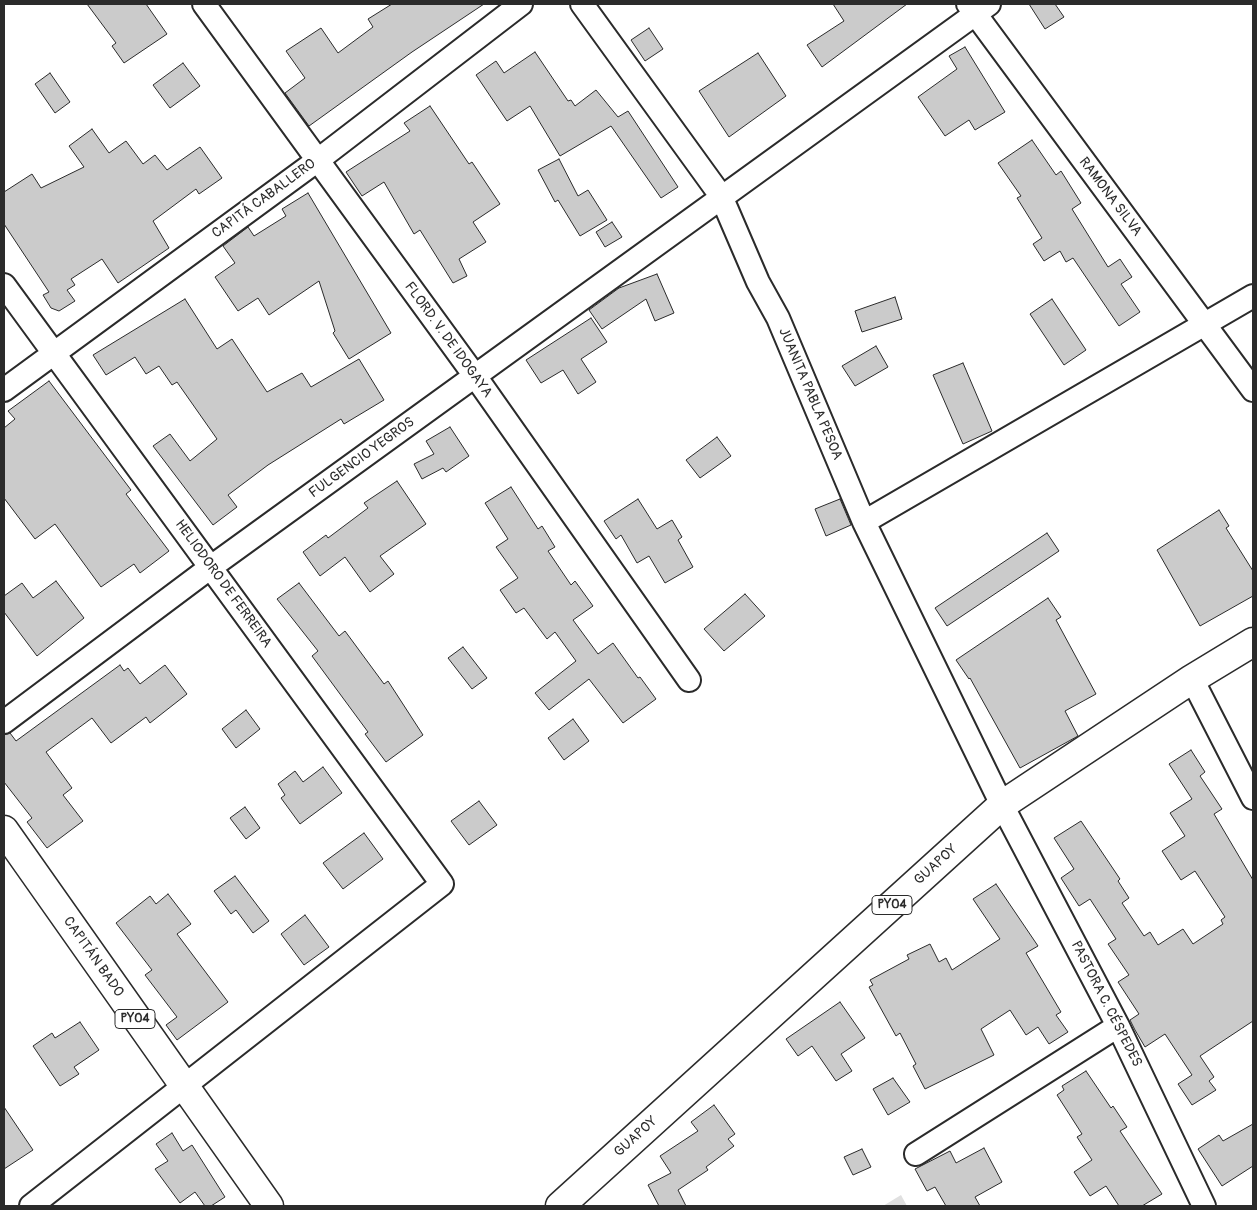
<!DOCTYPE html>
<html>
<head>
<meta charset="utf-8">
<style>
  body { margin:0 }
  #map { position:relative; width:1257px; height:1210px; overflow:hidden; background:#fff; font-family:Pangolin,sans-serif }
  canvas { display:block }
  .frame { position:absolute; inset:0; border:5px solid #2b2b2b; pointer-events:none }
</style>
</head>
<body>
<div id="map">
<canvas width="1257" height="1210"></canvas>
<div class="frame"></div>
</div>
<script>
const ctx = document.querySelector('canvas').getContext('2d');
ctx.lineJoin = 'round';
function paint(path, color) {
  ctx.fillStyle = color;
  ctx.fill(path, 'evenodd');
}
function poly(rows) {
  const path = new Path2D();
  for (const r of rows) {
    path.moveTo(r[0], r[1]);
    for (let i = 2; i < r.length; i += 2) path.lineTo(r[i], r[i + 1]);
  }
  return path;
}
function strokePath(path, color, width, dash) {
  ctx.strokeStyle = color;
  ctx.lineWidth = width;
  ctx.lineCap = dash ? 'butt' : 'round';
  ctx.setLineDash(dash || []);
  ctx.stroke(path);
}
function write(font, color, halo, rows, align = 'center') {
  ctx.font = font + ' Pangolin,sans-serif';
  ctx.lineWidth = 4;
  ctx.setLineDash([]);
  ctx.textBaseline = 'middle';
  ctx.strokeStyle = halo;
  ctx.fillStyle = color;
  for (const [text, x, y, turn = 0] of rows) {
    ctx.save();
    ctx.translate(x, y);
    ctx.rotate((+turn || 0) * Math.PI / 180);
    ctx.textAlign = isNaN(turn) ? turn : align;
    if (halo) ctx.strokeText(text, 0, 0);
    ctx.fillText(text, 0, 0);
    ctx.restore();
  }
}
const green = poly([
  [901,1195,907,1206,883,1206]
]);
const building = poly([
  [87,4,146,4,167,34,124,63,112,46,116,43,87,4],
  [392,4,484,4,412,52,309,126,285,93,305,78,286,51,321,28,338,53,373,27,368,19,392,4],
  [833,4,907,4,822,67,807,45,844,21,833,4],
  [1029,4,1055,4,1064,17,1045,29,1029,4],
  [649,28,663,49,645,61,631,40,649,28],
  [965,47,1005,112,975,130,969,120,945,136,918,97,957,69,949,56,965,47],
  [535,52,568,101,571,100,575,106,596,90,618,117,628,111,678,187,661,198,611,126,560,156,530,106,507,121,476,75,496,61,504,73,535,52],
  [758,53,786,96,729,137,699,91,758,53],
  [183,63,200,86,170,108,153,85,183,63],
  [50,73,70,102,55,113,35,84,50,73],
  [430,106,469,164,472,162,500,204,473,222,486,242,459,259,467,276,453,283,420,230,414,234,384,182,362,196,346,172,410,131,404,123,430,106],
  [92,129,109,153,126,141,143,164,155,155,167,170,200,147,222,178,199,194,196,189,153,221,169,248,118,283,102,259,71,279,75,285,67,290,75,301,59,311,51,308,43,295,49,292,4,224,4,192,32,174,41,188,84,167,69,146,92,129],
  [1032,140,1056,175,1061,171,1081,203,1072,209,1108,267,1120,259,1132,277,1121,284,1140,312,1119,326,1073,258,1066,262,1060,251,1044,261,1033,244,1042,238,1017,198,1021,196,998,163,1032,140],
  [559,159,578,196,588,190,607,220,580,236,558,200,555,202,538,170,559,159],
  [308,193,391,333,349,359,333,333,335,331,319,281,269,315,258,298,238,311,215,277,235,263,223,246,248,227,254,236,286,216,282,209,308,193],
  [612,222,622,237,605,247,596,232,612,222],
  [657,274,674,313,655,321,646,299,602,329,589,310,619,288,657,274],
  [895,297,902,319,862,332,855,311,895,297],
  [185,299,217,349,232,339,267,392,302,373,311,387,359,359,384,400,344,424,341,419,268,465,228,495,237,507,213,525,153,446,170,434,190,461,217,439,177,382,172,385,159,366,146,374,135,357,106,375,93,355,185,299],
  [1052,299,1086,350,1064,365,1030,314,1052,299],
  [591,318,607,342,581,359,596,382,578,394,563,370,541,383,526,360,591,318],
  [876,346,888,367,855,386,842,366,876,346],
  [963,363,992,431,963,444,933,375,963,363],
  [49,381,131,490,126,494,169,551,140,573,134,564,101,587,55,524,35,539,4,498,4,428,15,419,8,411,49,381],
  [450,427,469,456,446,472,443,468,422,479,414,464,434,454,426,441,450,427],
  [717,437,731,456,700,478,686,460,717,437],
  [397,481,426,524,380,556,394,574,370,592,345,557,320,576,303,552,326,535,328,538,368,508,364,503,397,481],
  [511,487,538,529,542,526,555,547,548,551,571,585,575,581,593,606,573,620,598,654,613,643,638,678,640,677,656,699,623,723,589,679,549,710,535,693,576,661,555,632,547,639,524,608,516,613,500,590,518,578,496,547,508,539,485,503,511,487],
  [638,499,657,529,672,520,682,537,678,540,693,567,665,583,649,556,637,563,621,535,616,539,604,521,638,499],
  [840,499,851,525,826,536,815,509,840,499],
  [1219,510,1229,526,1226,528,1253,571,1253,596,1200,626,1157,550,1219,510],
  [1047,533,1059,551,947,626,935,608,1047,533],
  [56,581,84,618,37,656,4,612,4,596,22,583,33,598,56,581],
  [299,583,339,636,345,631,384,684,388,681,423,735,386,762,365,734,368,732,312,656,318,651,277,599,299,583],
  [745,594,765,616,724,651,704,629,745,594],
  [1048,598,1061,617,1056,620,1096,694,1065,711,1078,736,1020,768,970,678,969,679,956,660,1048,598],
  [463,647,487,678,472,689,448,658,463,647],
  [120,665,124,671,128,668,140,684,165,665,187,694,150,723,146,717,111,743,92,718,46,752,72,788,63,795,83,821,47,848,27,822,32,818,4,782,4,735,10,733,16,741,120,665],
  [246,710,260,729,236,748,222,729,246,710],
  [573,719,589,741,564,760,548,738,573,719],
  [1191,750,1205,772,1200,776,1222,809,1214,814,1253,880,1253,1021,1200,1056,1214,1077,1209,1081,1216,1090,1192,1105,1178,1084,1192,1075,1165,1034,1145,1047,1135,1030,1130,1020,1139,1014,1118,982,1129,975,1108,944,1116,939,1090,899,1079,906,1061,878,1074,869,1054,838,1081,821,1120,879,1118,881,1129,898,1122,903,1144,936,1150,932,1158,945,1183,929,1193,944,1223,924,1221,920,1225,917,1195,871,1181,880,1162,851,1185,836,1170,813,1192,799,1169,764,1191,750],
  [323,767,342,793,300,824,281,798,285,795,278,784,295,771,303,782,323,767],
  [479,801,497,825,469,845,451,821,479,801],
  [245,807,260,828,246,839,230,818,245,807],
  [364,833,383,859,343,889,323,863,364,833],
  [235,876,269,921,253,933,236,910,231,914,214,891,235,876],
  [996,884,1038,946,1026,953,1061,1012,1056,1015,1068,1032,1049,1044,1038,1027,1026,1035,1010,1010,981,1029,994,1055,925,1089,913,1066,916,1064,900,1033,896,1036,869,987,873,985,870,980,909,959,907,955,930,944,939,962,946,958,952,970,1000,939,973,899,996,884],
  [168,894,191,924,177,934,228,1002,177,1040,166,1025,177,1017,145,975,152,970,116,923,150,896,156,904,168,894],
  [305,915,329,947,304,965,281,934,305,915],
  [840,1002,865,1038,841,1054,852,1071,836,1081,812,1046,798,1056,786,1039,840,1002],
  [80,1022,99,1050,74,1067,79,1074,60,1086,33,1046,52,1033,55,1038,80,1022],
  [1086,1071,1111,1108,1113,1106,1127,1127,1120,1131,1162,1194,1142,1206,1119,1206,1106,1186,1090,1196,1074,1172,1092,1160,1077,1137,1082,1134,1057,1095,1064,1090,1062,1086,1086,1071],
  [893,1078,910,1102,888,1115,873,1089,893,1078],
  [714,1105,735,1134,728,1139,734,1146,706,1167,708,1170,678,1190,686,1206,659,1206,648,1185,671,1173,660,1156,698,1131,691,1122,714,1105],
  [4,1107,33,1150,4,1169,4,1107],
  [1253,1124,1253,1166,1222,1186,1198,1149,1219,1135,1223,1141,1253,1124],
  [172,1133,183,1151,192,1145,225,1197,211,1206,205,1206,195,1192,180,1203,155,1169,168,1161,156,1144,172,1133],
  [984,1148,1002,1182,975,1197,980,1206,946,1206,935,1187,927,1191,915,1169,950,1151,956,1163,984,1148],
  [862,1149,871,1167,853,1175,844,1157,862,1149]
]);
const minor = poly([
  [204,4,475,376,689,680],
  [582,4,721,196,758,282,778,318,864,522,1002,805,1118,1026,1204,1206],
  [968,4,1253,390],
  [4,285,442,884,31,1206],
  [4,390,318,160,521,4],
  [864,522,1253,296],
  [1192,679,1253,798],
  [4,722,211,567,989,4],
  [916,1154,1118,1026]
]);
const primary = poly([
  [4,830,269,1206],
  [560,1206,1002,805,1192,679,1253,642]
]);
const shields = [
  [892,905,40],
  [135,1019,40]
];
const shieldNames = [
  ["PY04",892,905],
  ["PY04",135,1019]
];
const streetNames = [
  ["RAMONA SILVA",1110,197,53],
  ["CAPITÁ CABALLERO",264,199,-36],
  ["FLORD. V. DE IDOGAYA",448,340,54],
  ["JUANITA PABLA PESOA",810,394,67],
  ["FULGENCIO YEGROS",362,458,-36],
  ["HELIODORO DE FERREIRA",223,584,54],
  ["GUAPOY",936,865,-42],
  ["CAPITÁN BADO",93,957,55],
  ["PASTORA C. CÉSPEDES",1106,1004,63],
  ["GUAPOY",636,1137,-42]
];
paint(green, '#e0e0e0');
paint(building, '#cbcbcb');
strokePath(building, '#2b2b2b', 1);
strokePath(minor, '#2b2b2b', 26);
strokePath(primary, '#2b2b2b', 31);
strokePath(minor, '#fff', 22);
strokePath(primary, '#fff', 28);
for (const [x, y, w] of shields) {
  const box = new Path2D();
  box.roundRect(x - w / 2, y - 9.5, w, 19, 4);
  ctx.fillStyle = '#fff';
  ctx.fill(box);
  strokePath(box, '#2b2b2b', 1);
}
write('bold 12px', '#2b2b2b', null, shieldNames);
write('14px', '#2b2b2b', '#fff', streetNames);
</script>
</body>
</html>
